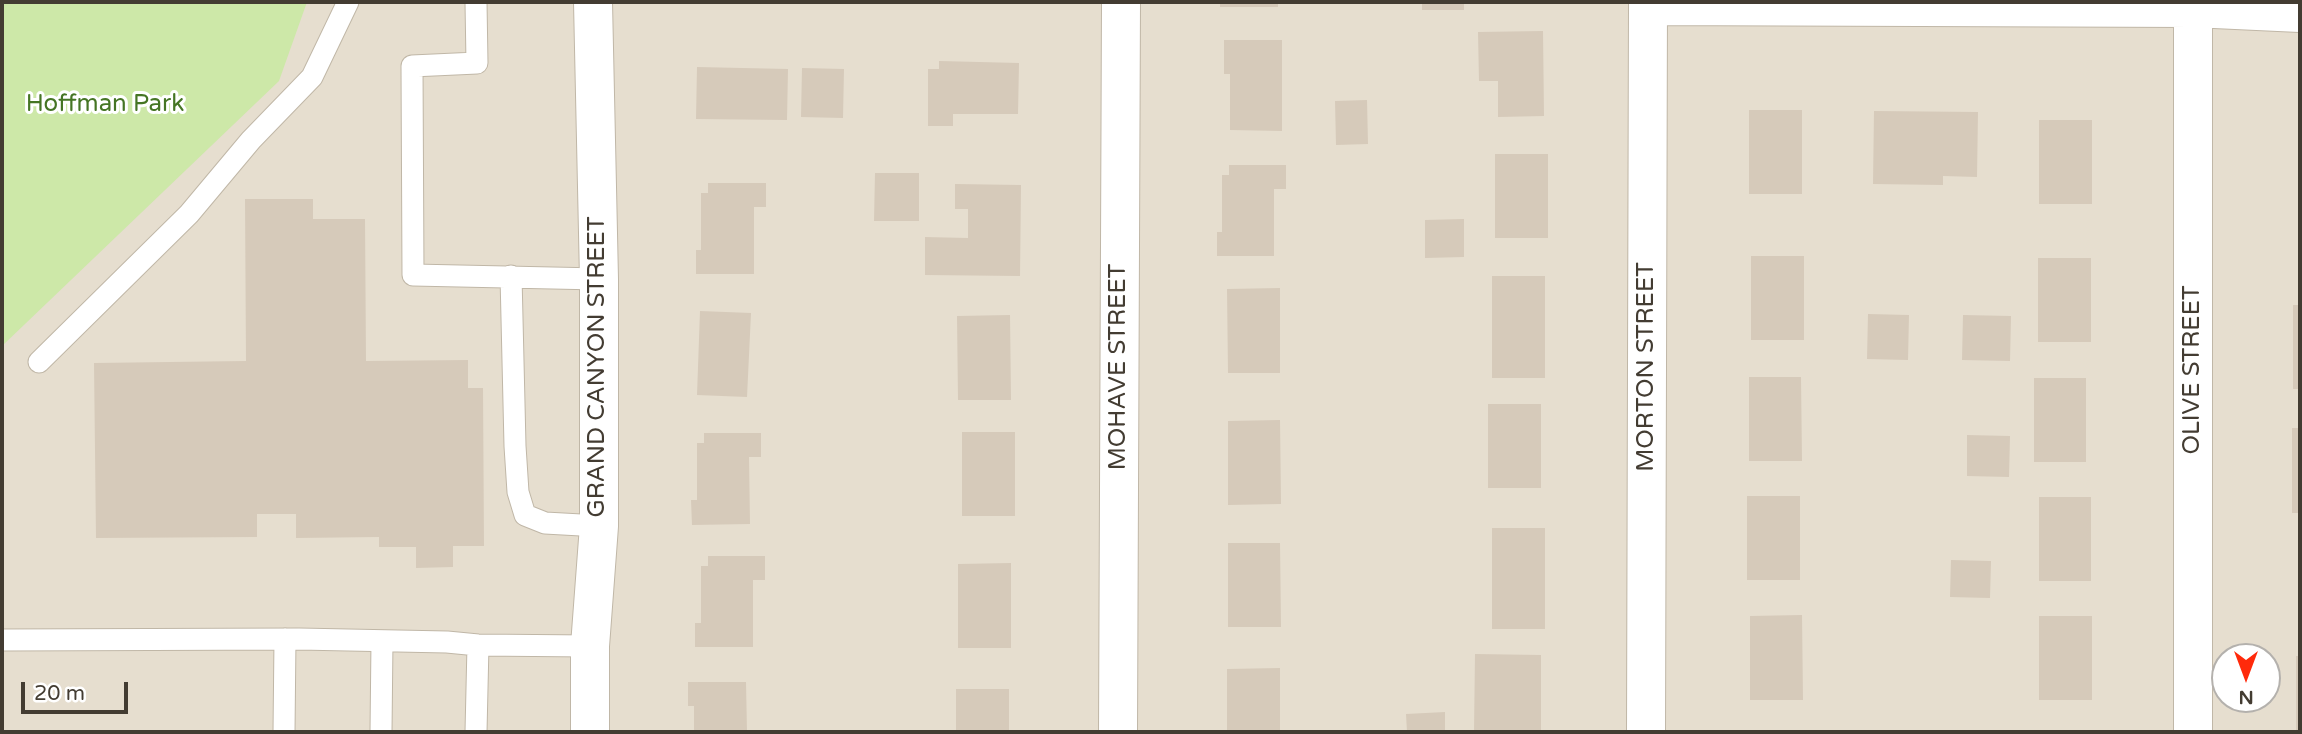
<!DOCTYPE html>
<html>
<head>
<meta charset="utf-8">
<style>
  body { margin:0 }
  #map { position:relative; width:2302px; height:734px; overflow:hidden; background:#f2ece1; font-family:"Varela Round",sans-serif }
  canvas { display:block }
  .frame { position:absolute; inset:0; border:4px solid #433c32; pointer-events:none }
  .north { position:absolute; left:2211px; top:643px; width:70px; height:70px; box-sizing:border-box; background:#fff; border:2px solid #b4b1ad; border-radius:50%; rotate:180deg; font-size:19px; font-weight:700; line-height:28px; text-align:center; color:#433c32 }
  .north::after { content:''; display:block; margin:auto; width:24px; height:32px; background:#ff2a0b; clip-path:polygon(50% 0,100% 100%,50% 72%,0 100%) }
  .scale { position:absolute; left:21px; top:682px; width:107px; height:32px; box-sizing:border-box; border:4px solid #433c32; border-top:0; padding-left:9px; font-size:21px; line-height:24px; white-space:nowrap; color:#433c32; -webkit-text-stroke:5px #fff; paint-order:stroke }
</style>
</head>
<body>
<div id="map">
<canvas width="2302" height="734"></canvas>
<div class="frame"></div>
<div class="north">N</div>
<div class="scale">20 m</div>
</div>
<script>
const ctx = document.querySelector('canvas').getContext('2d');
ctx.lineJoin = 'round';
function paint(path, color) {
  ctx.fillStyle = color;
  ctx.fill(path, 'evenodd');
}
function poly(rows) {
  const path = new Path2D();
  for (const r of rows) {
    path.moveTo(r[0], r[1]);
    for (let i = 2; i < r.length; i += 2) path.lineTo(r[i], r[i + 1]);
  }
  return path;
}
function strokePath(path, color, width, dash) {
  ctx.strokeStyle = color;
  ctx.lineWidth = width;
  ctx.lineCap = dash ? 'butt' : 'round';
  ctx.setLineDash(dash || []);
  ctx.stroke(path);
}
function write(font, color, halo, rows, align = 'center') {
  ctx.font = font + ' "Varela Round",sans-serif';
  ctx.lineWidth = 6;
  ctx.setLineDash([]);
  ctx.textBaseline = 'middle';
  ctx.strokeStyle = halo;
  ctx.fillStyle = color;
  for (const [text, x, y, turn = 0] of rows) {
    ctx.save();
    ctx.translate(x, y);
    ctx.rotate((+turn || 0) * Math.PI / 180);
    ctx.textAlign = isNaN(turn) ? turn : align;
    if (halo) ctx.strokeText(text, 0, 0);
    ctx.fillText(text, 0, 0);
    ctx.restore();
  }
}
const residential = poly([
  [2,2,2300,2,2300,732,2,732],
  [2225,657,2267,657,2267,699,2225,699]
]);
const green = poly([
  [2,2,307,2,279,81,2,346]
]);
const building = poly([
  [1220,2,1278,2,1278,7,1220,7],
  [1422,2,1464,2,1464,10,1422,10],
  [1543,31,1544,116,1498,117,1498,81,1479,81,1478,32],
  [1224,40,1282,40,1282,131,1230,130,1230,74,1224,74],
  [939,61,1019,63,1018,114,953,114,953,126,928,126,928,69,939,69],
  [697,67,788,69,787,120,696,119],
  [802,68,844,69,843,118,801,117],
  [1367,100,1368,144,1336,145,1335,101],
  [1749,110,1802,110,1802,194,1749,194],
  [1874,111,1978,112,1977,177,1943,176,1943,185,1873,184],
  [2039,120,2092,120,2092,204,2039,204],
  [1495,154,1548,154,1548,238,1495,238],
  [1229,165,1286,165,1286,189,1274,189,1274,256,1217,256,1217,232,1222,232,1222,175,1229,175],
  [875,173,919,173,919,221,874,221],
  [708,183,766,183,766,207,754,207,754,274,696,274,696,250,701,250,701,193,708,193],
  [955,184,1021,185,1020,276,925,275,925,237,968,238,968,209,955,209],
  [245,199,313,199,313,219,365,219,366,361,468,360,468,388,483,388,484,546,453,546,453,567,416,568,416,547,379,547,379,537,296,538,296,514,257,514,257,537,96,538,94,363,246,361],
  [1464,219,1464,257,1425,258,1425,220],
  [1751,256,1804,256,1804,340,1751,340],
  [2038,258,2091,258,2091,342,2038,342],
  [1492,276,1545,276,1545,378,1492,378],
  [1280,288,1280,373,1228,373,1227,289],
  [2293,305,2300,305,2300,389,2293,389],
  [700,311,751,313,747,397,697,395],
  [1868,314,1909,315,1908,360,1867,359],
  [1010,315,1011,400,958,400,957,316],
  [1963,315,2011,316,2010,361,1962,360],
  [1749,377,1801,377,1802,461,1749,461],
  [2034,378,2086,378,2086,462,2034,462],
  [1488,404,1541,404,1541,488,1488,488],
  [1280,420,1281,504,1228,505,1228,421],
  [2292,428,2300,428,2300,513,2292,513],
  [962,432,1015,432,1015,516,962,516],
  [704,433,761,433,761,457,749,457,750,524,692,525,691,500,697,500,697,443,704,443],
  [1967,435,2010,436,2009,477,1967,476],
  [1747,496,1800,496,1800,580,1747,580],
  [2039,497,2091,497,2091,581,2039,581],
  [1492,528,1545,528,1545,629,1492,629],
  [1228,543,1280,543,1281,627,1228,627],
  [2298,543,2300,543,2300,628,2298,628],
  [708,556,765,556,765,580,753,580,753,647,695,647,695,623,701,623,701,566,708,566],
  [1951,560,1991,561,1990,598,1950,597],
  [1011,563,1011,648,958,648,958,564],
  [1802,615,1803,700,1750,700,1750,616],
  [2039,616,2092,616,2092,700,2039,700],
  [1475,654,1541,655,1541,732,1474,732],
  [2296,656,2300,656,2300,732,2296,732],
  [1280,668,1280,732,1227,732,1227,669],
  [688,682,746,682,747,732,694,732,694,706,688,706],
  [956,689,1009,689,1009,732,956,732],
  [1445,712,1445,732,1407,732,1406,714]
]);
const service = poly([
  [476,2,477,63,412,66,413,275,599,279],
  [511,276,515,446,518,492,525,515,545,523,599,526],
  [39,362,189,214,251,140,312,77,348,2],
  [2,640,299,639,447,642,478,645,590,646],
  [284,732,285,639],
  [381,732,382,641],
  [476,732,478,645]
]);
const minor = poly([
  [1648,6,2193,8,2300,13],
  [590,732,590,646,599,526,599,279,593,2],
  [1118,732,1121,2],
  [1646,732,1648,2],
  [2193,732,2193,8]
]);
const parkNames = [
  ["Hoffman Park",105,105]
];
const streetNames = [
  ["GRAND CANYON STREET",598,367,-90],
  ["MOHAVE STREET",1119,367,-90],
  ["MORTON STREET",1647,367,-90],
  ["OLIVE STREET",2193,370,-90]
];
paint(residential, '#e6decf');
paint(green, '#cde8a8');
paint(building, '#d6caba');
strokePath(service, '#c0b7a7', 23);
strokePath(minor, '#c0b7a7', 40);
strokePath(service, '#fff', 21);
strokePath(minor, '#fff', 38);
write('24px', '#457524', '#fff', parkNames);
write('24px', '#433c32', '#fff', streetNames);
</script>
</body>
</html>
